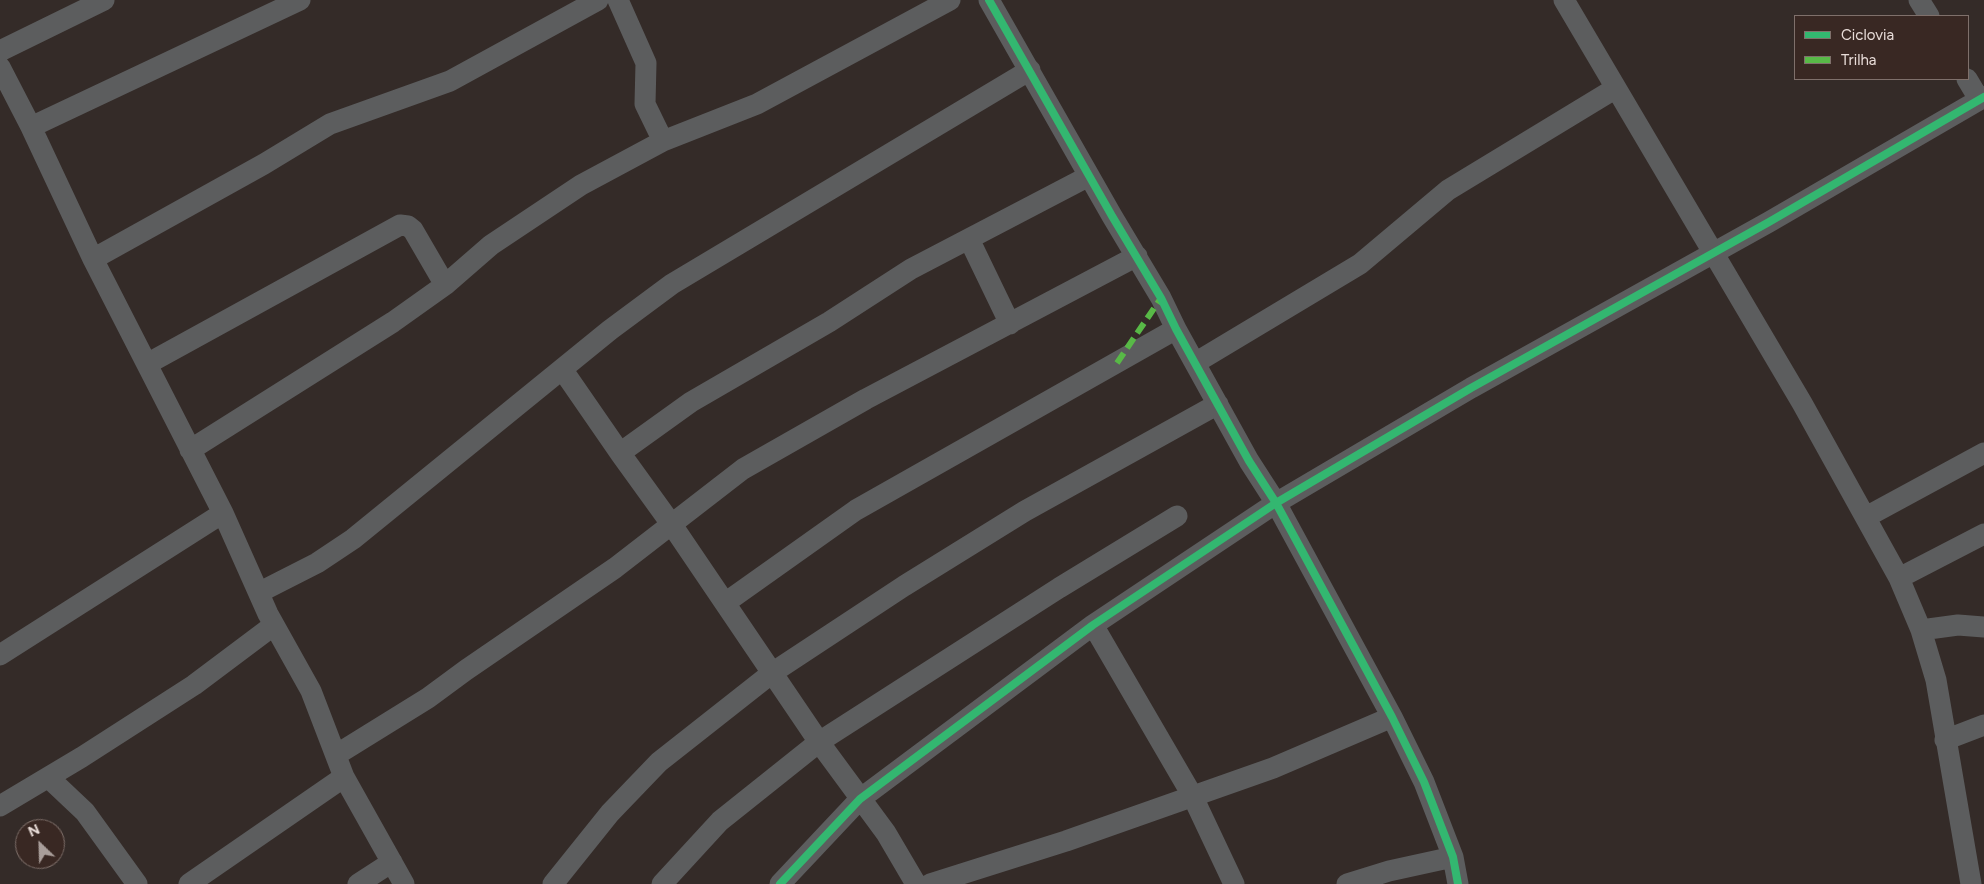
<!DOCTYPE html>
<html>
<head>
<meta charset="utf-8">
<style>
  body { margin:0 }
  #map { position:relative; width:1984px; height:884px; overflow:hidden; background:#342b28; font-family:Figtree,sans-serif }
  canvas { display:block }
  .legend { position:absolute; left:1794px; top:15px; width:175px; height:65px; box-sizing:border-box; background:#392823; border:1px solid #7f706b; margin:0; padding:6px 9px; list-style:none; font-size:15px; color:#e8dcd8 }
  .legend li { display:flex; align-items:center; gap:10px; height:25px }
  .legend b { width:25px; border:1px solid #7f706b }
  .north { position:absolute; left:15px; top:819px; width:50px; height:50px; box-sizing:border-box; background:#392823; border:1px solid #7f706b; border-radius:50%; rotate:336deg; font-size:14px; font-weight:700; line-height:20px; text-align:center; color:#e8dcd8 }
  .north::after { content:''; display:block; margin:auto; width:18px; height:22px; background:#a99e9a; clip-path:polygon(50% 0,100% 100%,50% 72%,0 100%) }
</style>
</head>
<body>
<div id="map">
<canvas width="1984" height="884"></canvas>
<ul class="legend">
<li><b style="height:6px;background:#33b770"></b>Ciclovia</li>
<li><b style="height:6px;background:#58b947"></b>Trilha</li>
</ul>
<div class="north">N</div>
</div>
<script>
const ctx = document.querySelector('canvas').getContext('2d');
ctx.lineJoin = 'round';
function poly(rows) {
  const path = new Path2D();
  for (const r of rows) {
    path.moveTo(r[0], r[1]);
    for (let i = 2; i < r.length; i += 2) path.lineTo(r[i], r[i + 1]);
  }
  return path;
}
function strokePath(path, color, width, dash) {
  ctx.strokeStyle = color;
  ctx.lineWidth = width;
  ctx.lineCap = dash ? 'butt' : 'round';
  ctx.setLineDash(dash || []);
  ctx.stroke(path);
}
const minor = poly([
  [618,0,646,63,645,104,663,141],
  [989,0,1112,216,1161,298,1176,329,1249,461,1276,503,1392,717,1424,782,1453,857,1458,884],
  [1564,0,1802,403,1899,578,1921,630,1936,680,1971,884],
  [1919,0,1929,16],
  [0,51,104,0],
  [0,67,31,127,93,259,223,513,268,614,311,691,344,777,404,884],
  [1967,79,1979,99],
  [31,127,300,0],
  [969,239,1010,324],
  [93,259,264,164,330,124,450,81,598,0],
  [1195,363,1360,264,1448,190,1616,88],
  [147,364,400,225,408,226,413,230,445,285],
  [562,369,620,453,691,402,829,322,911,269,1089,176],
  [190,450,393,322,445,285,491,245,581,185,663,141,757,104,950,0],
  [620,453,672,525,819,742,886,833,916,884],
  [1866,517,1984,453],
  [1899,578,1984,534],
  [260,592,317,563,353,539,610,330,672,284,1030,70],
  [725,603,856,510,1176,329],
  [1093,625,1192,795,1234,884],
  [1921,630,1958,625,1984,627],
  [0,655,223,513],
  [1945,740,1984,725],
  [336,755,428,698,466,670,615,568,743,469,866,399,1137,256],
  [49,778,85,812,137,884],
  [0,806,82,757,194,685,274,625],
  [189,884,344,777],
  [358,884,392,862],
  [553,884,610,813,659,762,772,673,904,586,1025,511,1218,404],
  [662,884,720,821,819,742,1059,588,1177,516],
  [780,884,860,799,1093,625,1276,503,1471,388,1769,222,1984,97],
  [930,884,1066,841,1273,768,1392,717],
  [1347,884,1389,871,1453,857]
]);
const quiet = poly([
  [1117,363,1161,298]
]);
const cycleway = poly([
  [989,0,1112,216,1161,298,1176,329,1249,461,1276,503,1392,717,1424,782,1453,857,1458,884],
  [780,884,860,799,1093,625,1276,503,1471,388,1769,222,1984,97]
]);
strokePath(minor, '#5c5d5e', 21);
strokePath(quiet, '#58b947', 6, [12, 6]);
strokePath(cycleway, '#33b770', 8);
</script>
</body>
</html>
